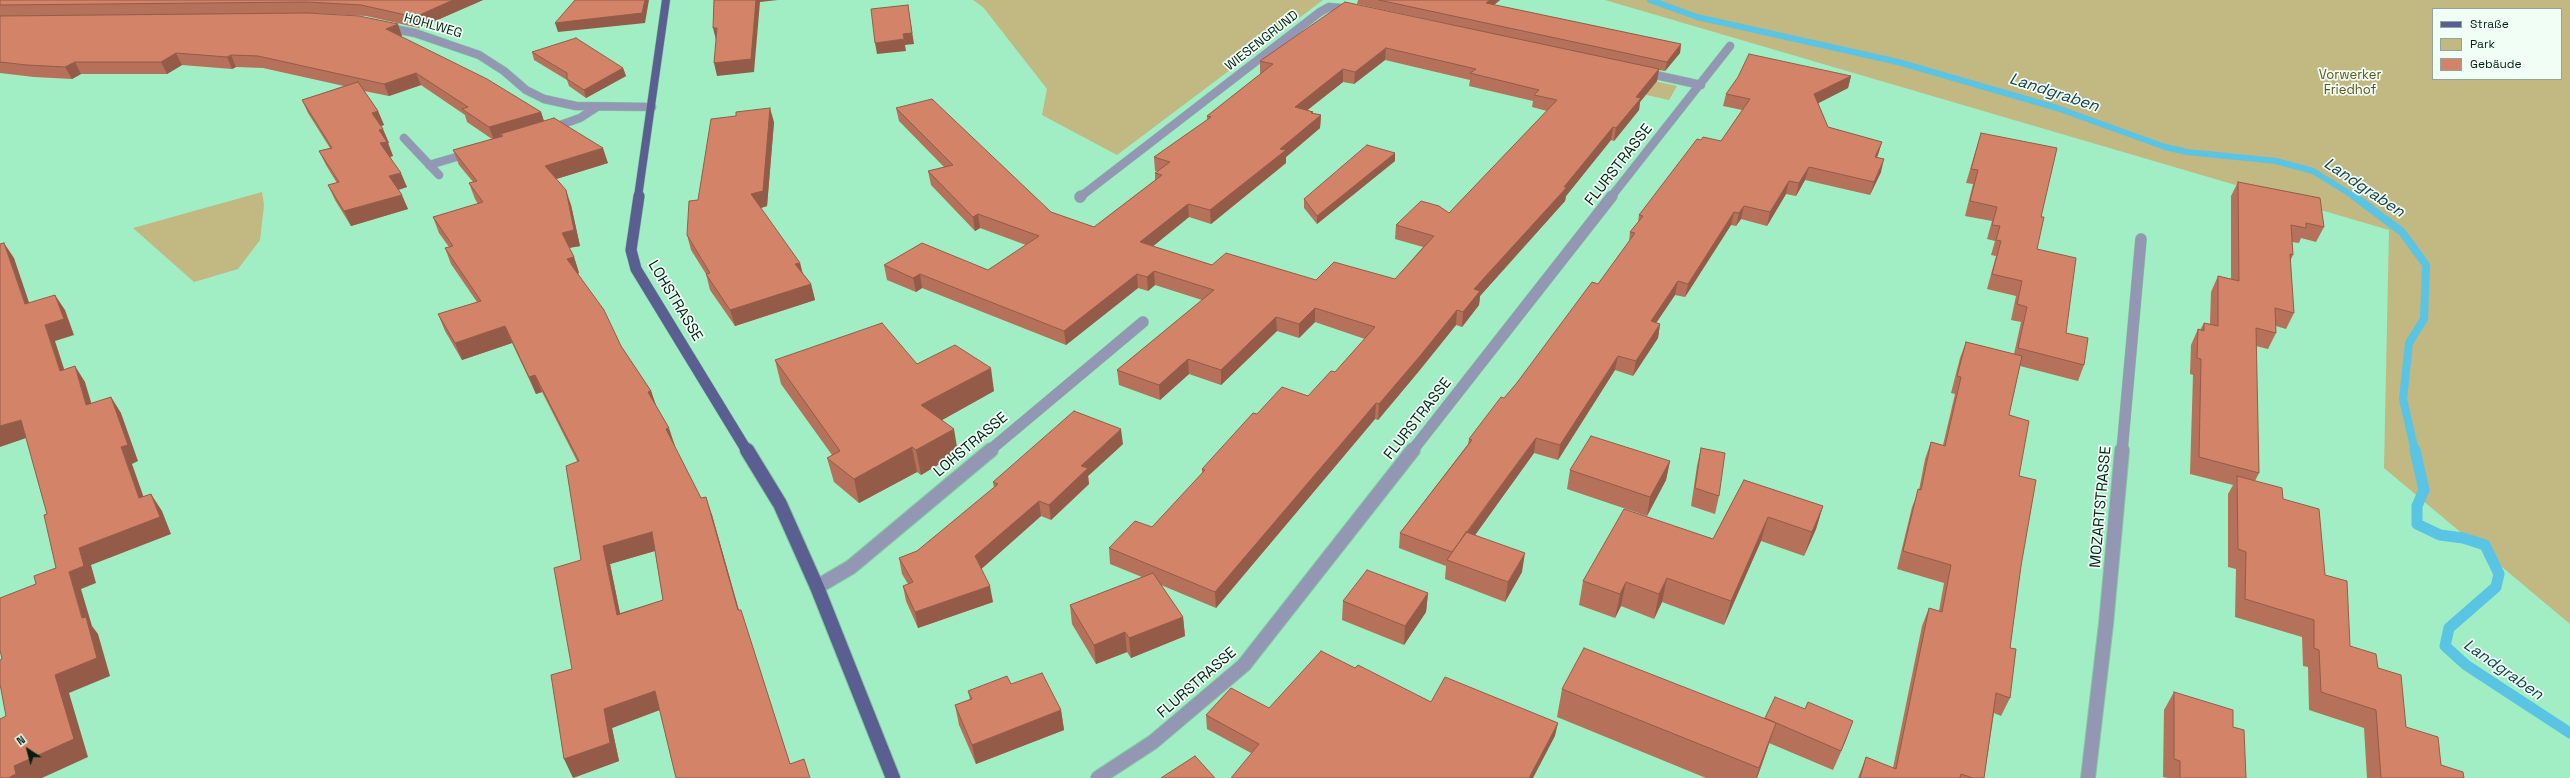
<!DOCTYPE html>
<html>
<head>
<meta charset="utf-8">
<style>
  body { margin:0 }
  #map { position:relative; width:2570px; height:778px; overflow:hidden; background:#a1edc4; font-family:"Space Grotesk",sans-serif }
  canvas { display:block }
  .legend { position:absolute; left:2432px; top:8px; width:130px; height:72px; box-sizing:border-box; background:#f0fef6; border:1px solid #90a59b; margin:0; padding:5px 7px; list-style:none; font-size:12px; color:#012012 }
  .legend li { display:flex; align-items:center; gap:8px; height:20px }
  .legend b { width:20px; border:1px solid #90a59b }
  .north { position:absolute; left:8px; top:730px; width:40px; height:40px; -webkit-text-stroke:3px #f0fef6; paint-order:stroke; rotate:324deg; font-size:11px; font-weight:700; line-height:16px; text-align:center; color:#012012 }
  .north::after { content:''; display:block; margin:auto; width:14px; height:18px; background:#012012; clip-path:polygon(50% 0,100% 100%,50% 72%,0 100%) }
</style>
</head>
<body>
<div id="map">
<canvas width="2570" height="778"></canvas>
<ul class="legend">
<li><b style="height:5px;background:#5b5e91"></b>Straße</li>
<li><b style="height:11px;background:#c1b882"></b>Park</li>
<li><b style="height:11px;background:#d38367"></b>Gebäude</li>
</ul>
<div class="north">N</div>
</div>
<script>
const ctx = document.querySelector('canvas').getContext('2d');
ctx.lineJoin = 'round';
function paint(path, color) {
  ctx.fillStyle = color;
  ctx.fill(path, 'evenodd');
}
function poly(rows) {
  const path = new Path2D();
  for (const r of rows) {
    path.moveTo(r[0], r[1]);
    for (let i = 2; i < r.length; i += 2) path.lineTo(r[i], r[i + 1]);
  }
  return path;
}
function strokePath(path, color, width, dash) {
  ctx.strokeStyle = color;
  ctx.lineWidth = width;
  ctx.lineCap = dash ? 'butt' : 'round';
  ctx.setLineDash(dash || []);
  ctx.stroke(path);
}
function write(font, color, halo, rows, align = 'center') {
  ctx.font = font + ' "Space Grotesk",sans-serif';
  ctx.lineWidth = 3.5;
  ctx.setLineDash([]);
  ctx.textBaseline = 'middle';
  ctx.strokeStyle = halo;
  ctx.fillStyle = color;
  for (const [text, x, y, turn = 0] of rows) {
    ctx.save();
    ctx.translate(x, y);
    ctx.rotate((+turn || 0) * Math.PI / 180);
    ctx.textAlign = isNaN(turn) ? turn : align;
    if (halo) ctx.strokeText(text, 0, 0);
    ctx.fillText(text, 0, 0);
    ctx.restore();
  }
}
const green = poly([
  [973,0,1323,0,1117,155,1042,115,1047,89,983,7],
  [1605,0,2570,0,2570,624,2384,468,2389,230],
  [2433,9,2561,9,2561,79,2433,79],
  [1580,65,1677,86,1669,100,1571,78],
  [262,192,264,205,260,240,238,269,194,282,133,228]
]);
const streamFar2 = poly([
  [1650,0,1697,17,1898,62,2057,108,2165,147,2187,152,2276,161,2313,171,2355,197]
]);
const streamFar1 = poly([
  [2354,196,2402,232,2426,265,2424,319,2409,343,2403,399,2415,451]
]);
const stream = poly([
  [2415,450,2424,490,2417,506,2417,524,2440,535,2463,538,2485,545,2499,574,2496,587,2449,628,2445,646,2466,665,2570,733]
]);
const minorFar2 = poly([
  [384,27,415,33,479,55,504,71,526,90,544,99,576,106,652,107],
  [1642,72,1701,85],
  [549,129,580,118,597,107],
  [404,138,439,175],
  [429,165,470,153],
  [1080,197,1320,12,1329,7,1353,9],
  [1611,197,1730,46]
]);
const minorFar1 = poly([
  [1080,197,1081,196],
  [989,451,1143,322],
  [1412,451,1612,196],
  [2122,451,2141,239]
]);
const minor = poly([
  [817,587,851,567,991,450],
  [1098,778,1153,742,1244,665,1413,450],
  [2088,778,2106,624,2122,450]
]);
const majorFar2 = poly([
  [638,197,666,0]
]);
const majorFar1 = poly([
  [639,196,631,250,636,269,747,451]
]);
const major = poly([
  [747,450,780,504,817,587,893,778]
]);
const wall = poly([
  [0,0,483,0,419,28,366,16,309,13,402,36,401,37,541,112,544,121,608,163,556,179,571,205,580,246,569,248,574,257,579,273,578,274,621,346,651,391,656,406,675,446,674,446,701,498,712,515,739,610,790,764,810,778,660,710,612,728,619,761,573,778,572,669,581,560,577,461,542,392,536,394,512,343,462,360,445,331,438,314,477,302,451,264,445,248,449,247,439,233,433,217,478,204,475,199,469,183,473,182,459,165,453,150,492,139,467,122,465,115,421,85,389,96,364,91,378,111,384,125,381,126,389,143,388,143,393,156,390,157,407,187,398,190,408,209,351,226,335,200,328,185,337,183,326,165,319,151,330,148,308,113,302,100,344,86,263,68,236,67,232,69,182,65,167,74,81,74,72,79,34,77,0,73],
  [655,551,663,600,620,613,610,564],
  [1358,0,1500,0,1494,5,1681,44,1680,53,1665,71,1659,70,1657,81,1640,102,1639,110,1614,141,1611,140,1566,196,1565,201,1480,296,1479,305,1462,327,1456,325,1419,371,1378,420,1375,419,1216,608,1161,585,1183,617,1185,636,1131,658,1127,652,1096,664,1072,624,1070,605,1142,577,1110,564,1109,548,1152,527,1202,474,1202,469,1257,414,1308,396,1335,372,1365,339,1315,322,1299,338,1277,331,1221,385,1189,374,1160,400,1119,385,1117,370,1202,300,1155,285,1148,291,1138,288,1066,345,922,288,916,292,887,280,884,265,988,270,1026,245,980,228,975,231,931,185,928,171,944,167,899,121,896,108,1051,212,1094,227,1155,180,1155,173,1158,171,1155,171,1154,157,1207,120,1207,116,1260,74,1260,61,1466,28,1357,4],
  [1385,60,1470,80,1469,86,1533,101,1532,107,1547,111,1449,213,1396,225,1395,239,1423,247,1395,279,1316,280,1212,265,1153,246,1189,217,1211,224,1286,163,1286,157,1320,128,1321,115,1313,113,1313,112,1307,110,1343,82,1354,84],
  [532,52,623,68,626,76,586,98,569,86,567,80,534,60],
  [1851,76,1848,88,1818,103,1828,127,1882,142,1877,157,1881,172,1870,195,1805,180,1796,196,1786,194,1767,226,1741,219,1736,226,1731,225,1685,297,1675,295,1656,323,1660,324,1658,338,1633,376,1615,370,1558,460,1534,453,1475,535,1522,572,1505,602,1445,579,1446,566,1399,548,1400,533,1468,444,1469,439,1516,384,1598,284,1629,242,1630,232,1638,222,1639,215,1701,140,1721,141,1742,110,1723,106,1726,94],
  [774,122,767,206,760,208,800,263,802,272,811,284,815,300,735,326,710,290,706,274,691,250,687,235],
  [1981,133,2041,217,2037,249,2066,333,2084,365,2078,381,2020,366,2009,415,2019,476,2021,566,2010,648,2010,698,2001,716,1994,713,1984,778,1858,778,1866,757,1893,768,1922,626,1929,608,1939,611,1944,583,1897,569,1912,507,1919,490,1925,459,1931,442,1943,445,1955,394,1951,393,1960,358,1966,342,2014,354,2021,322,2011,320,2016,296,1987,289,1996,256,1991,255,1995,241,1987,239,1992,221,1965,216,1973,184,1966,183],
  [1395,161,1317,224,1304,208,1304,199],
  [2238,182,2324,227,2316,242,2301,238,2299,243,2292,242,2293,255,2290,261,2294,313,2286,329,2276,326,2276,333,2268,349,2256,346,2259,473,2255,481,2283,499,2325,575,2350,646,2378,668,2406,727,2441,765,2464,778,2367,778,2364,728,2309,710,2308,667,2303,666,2302,637,2235,617,2236,569,2228,567,2228,494,2233,485,2190,474,2193,375,2190,374,2191,345,2198,329,2200,330,2204,323,2210,324,2211,292,2218,276,2231,279,2231,196],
  [775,360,917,364,994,391,942,420,958,453,921,475,917,472,859,503,834,482,827,458,832,455,781,384],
  [1123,444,1088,476,1089,484,1051,520,1041,516,981,569,993,602,918,628,906,601,903,586,908,584,902,574,899,558,917,551,994,488,993,482],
  [1701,448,1719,496,1715,514,1691,506,1697,466],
  [1670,461,1666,480,1647,516,1567,489,1570,470],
  [1744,480,1823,506,1816,529,1804,556,1761,541,1724,625,1662,602,1654,619,1621,606,1615,618,1579,605,1583,581,1713,539],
  [1428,593,1426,612,1404,645,1342,620,1343,601],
  [1355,668,1431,702,1555,736,1251,753,1207,729,1206,715,1269,708],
  [1011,684,1061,710,1064,730,976,764,959,725,955,705,970,699,968,691],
  [1562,689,1765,718,1846,740,1833,770,1769,743,1757,778,1706,778,1557,717],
  [2174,692,2233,727,2246,778,2167,778,2163,777,2164,710]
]);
const shadedWall = poly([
  [453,0,483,0,419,28,415,17],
  [645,0,649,0,645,23,558,32,555,23],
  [756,0,778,0,760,2,754,72,717,76,714,63],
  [1490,0,1500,0,1485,12,1486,3],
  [908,5,914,44,905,45,903,34],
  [398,24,402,36,391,41,386,29],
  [713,28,717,28,716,40],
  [904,39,906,51,877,54,875,43],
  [1681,44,1680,53,1665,71,1667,62],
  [1386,48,1385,60,1354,84,1355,72],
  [176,53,182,65,167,74,161,62],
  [231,55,236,67,232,69,227,57],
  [75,62,81,74,72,79,65,67],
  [623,68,626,76,586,98,584,90],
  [1343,69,1343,82,1295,120,1295,107],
  [1659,69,1657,81,1640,102,1639,110,1614,141,1616,128,1636,97],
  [416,73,421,85,389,96,384,84],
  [1851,76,1848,88,1811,107,1814,94],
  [770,108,774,122,767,206,755,210,751,194],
  [378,111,384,125,378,127,372,113],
  [541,112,545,125,503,136,500,134,502,138,494,140,489,127],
  [1313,112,1312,122,1321,115,1320,128,1286,157,1286,163,1211,224,1210,210,1280,149,1311,113],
  [1613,127,1611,140,1566,196,1565,201,1480,296,1479,305,1462,327,1463,312,1474,289,1564,187],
  [383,129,389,143,388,143,393,156,386,158,380,143,379,130],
  [1882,142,1878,155,1871,169,1875,157],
  [603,148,608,163,550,181,545,166],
  [1395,153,1395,161,1317,224,1317,216],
  [1884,159,1881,172,1870,195,1874,182],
  [1809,167,1805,180,1796,196,1799,183],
  [401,173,407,187,395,191,389,176],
  [1789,181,1786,194,1767,226,1770,212],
  [566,190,571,205,580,246,568,248,562,233],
  [402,195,408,209,351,226,344,211],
  [1188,204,1189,217,1141,256,1140,242],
  [1744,206,1741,219,1736,226,1739,213],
  [1734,212,1731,225,1685,297,1688,284],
  [978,214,980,228,975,231,973,217],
  [4,243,14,258,35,320,25,304],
  [574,257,579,273,573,275,567,259],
  [800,263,804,278,795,264],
  [1154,271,1155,285,1148,291,1147,277],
  [920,274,922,288,916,292,913,278],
  [1137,274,1138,288,1066,345,1064,331],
  [1678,281,1675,295,1648,335,1651,321],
  [811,284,815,300,735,326,730,310],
  [55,295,65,310,74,335,55,341,70,387,60,371,45,325],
  [1315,308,1315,322,1299,338,1299,324],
  [1457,310,1456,325,1419,371,1378,420,1379,404],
  [1276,317,1277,331,1221,385,1221,370],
  [1660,324,1658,338,1633,376,1636,361],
  [505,326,512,343,462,360,455,343],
  [1618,356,1615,370,1558,460,1560,445],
  [1188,359,1189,374,1160,400,1159,385],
  [75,366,85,382,97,422,86,405],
  [991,368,994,391,926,429,921,405],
  [535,375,542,392,536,394,529,377],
  [651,391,657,408,648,392],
  [111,397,121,413,138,461,132,464,150,515,139,498,121,447],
  [1376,403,1375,419,1216,608,1215,592],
  [21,420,32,436,0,447,0,426],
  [669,428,675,446,671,447,666,429],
  [954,429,958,453,921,475,916,450],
  [1121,429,1123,444,1088,476,1089,484,1051,520,1049,505,1081,466],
  [1536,438,1534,453,1455,563,1453,552],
  [912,447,917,472,859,503,854,479],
  [1670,461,1666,480,1647,516,1650,497],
  [151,494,162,511,171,534,91,565,96,583,81,589,92,626,98,634,110,676,69,693,88,757,42,778,8,778,14,766,55,675,82,618,69,572,79,548],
  [706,497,712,515,744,629,738,610],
  [1039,501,1041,516,978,572,975,556],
  [1823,506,1816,529,1804,556,1812,532],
  [1768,517,1761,541,1724,625,1731,601],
  [652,532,658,550,610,564,624,633,617,615,603,546],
  [1525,553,1522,572,1505,602,1508,582],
  [1667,578,1662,602,1654,619,1659,594],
  [1626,582,1621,606,1615,618,1620,594],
  [990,586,993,602,918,628,915,612],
  [1428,593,1426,612,1404,645,1405,626],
  [1183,617,1185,636,1131,658,1129,638],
  [1125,632,1127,652,1096,664,1094,645],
  [655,691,662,709,612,728,619,761,573,778,564,759,604,709],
  [1061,710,1064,730,976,764,972,745],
  [1853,721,1846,740,1833,770,1841,751],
  [1558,723,1555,736,1533,778,1529,778],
  [1776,723,1767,750,1757,778,1756,778]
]);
const building = poly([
  [0,0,453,0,415,17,361,5,307,2,0,5,0,0],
  [575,0,645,0,642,13,555,23,575,0],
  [714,0,756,0,751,59,714,63,717,28,713,28,714,0],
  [1379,0,1490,0,1486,3,1681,44,1667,62,1379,0],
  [1345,2,1659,69,1636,97,1641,98,1616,128,1613,127,1564,187,1567,187,1474,289,1480,291,1463,312,1457,310,1420,356,1379,404,1376,403,1215,592,1109,548,1135,521,1152,527,1205,470,1202,469,1253,413,1257,414,1282,387,1308,396,1331,371,1335,372,1375,327,1315,308,1299,324,1276,317,1221,370,1188,359,1159,385,1117,370,1214,290,1154,271,1147,277,1137,274,1064,331,920,274,913,278,884,265,922,243,988,270,1039,236,978,214,973,217,928,171,953,165,896,108,932,99,1051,212,1094,227,1162,175,1155,173,1170,162,1154,157,1211,117,1207,116,1273,64,1260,61,1345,2],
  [1386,48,1476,69,1470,73,1539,90,1534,95,1557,100,1449,213,1439,206,1421,201,1396,225,1434,236,1395,279,1334,262,1316,280,1226,253,1212,265,1140,242,1188,204,1210,210,1286,150,1280,149,1321,115,1311,113,1313,112,1295,107,1343,69,1355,72,1386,48],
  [908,5,912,33,903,34,904,39,875,43,871,9,908,5],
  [307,13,359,16,398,24,386,29,487,79,541,112,489,127,462,109,468,107,416,73,384,84,258,56,231,55,227,57,176,53,161,62,75,62,65,67,27,65,0,62,0,16,307,13],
  [576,38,623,68,584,90,567,79,567,73,532,52,576,38],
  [1749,54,1851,76,1814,94,1828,127,1882,142,1875,157,1884,159,1874,182,1809,167,1799,183,1789,181,1770,212,1744,206,1739,213,1734,212,1688,284,1678,281,1651,321,1660,324,1636,361,1618,356,1560,445,1536,438,1452,552,1400,533,1472,440,1469,439,1501,397,1504,398,1516,384,1592,282,1598,284,1635,233,1630,232,1643,216,1639,215,1697,139,1701,140,1703,137,1721,141,1750,99,1726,94,1738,77,1749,54],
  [358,82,378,111,372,113,383,129,379,130,387,142,380,143,401,173,389,176,402,195,344,211,328,185,339,182,319,151,332,148,302,100,358,82],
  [770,108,763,191,751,194,800,263,795,264,811,284,730,310,706,274,710,273,687,235,689,201,698,200,711,119,736,116,736,112,770,108],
  [554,118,603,148,545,166,566,190,574,230,562,233,574,257,567,259,604,310,621,346,651,391,648,392,669,428,666,429,701,498,706,497,738,610,741,610,790,764,804,759,810,778,676,778,655,691,604,709,610,743,564,759,551,675,572,669,554,568,581,560,566,466,579,461,535,375,529,377,505,326,455,343,438,314,481,301,445,248,453,246,433,217,483,202,469,183,477,181,453,150,503,136,500,134,554,118],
  [652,532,663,600,617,615,603,546,652,532],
  [1981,133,2057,148,2041,217,2044,217,2037,249,2076,258,2066,333,2088,338,2084,365,2018,348,2027,307,2017,304,2022,281,1992,274,2001,241,1996,240,2000,226,1992,225,1997,207,1970,201,1978,170,1971,169,1981,133],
  [1367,145,1395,153,1317,216,1304,199,1367,145],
  [2238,182,2320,198,2324,227,2306,223,2306,228,2291,225,2293,255,2290,254,2294,313,2275,308,2276,333,2256,328,2259,473,2199,457,2201,359,2197,358,2198,329,2204,331,2204,323,2218,326,2218,276,2239,281,2238,182],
  [4,243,25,304,55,295,64,319,45,325,60,371,75,366,86,405,111,397,128,445,121,447,139,498,151,494,160,517,79,548,84,566,69,572,82,618,86,617,97,658,55,675,74,739,14,766,16,774,8,778,0,778,0,719,6,716,0,684,0,660,2,659,0,650,0,598,36,584,34,576,56,568,44,515,47,514,21,420,0,426,0,244,4,243],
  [882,323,917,364,955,345,991,368,921,405,954,429,916,450,912,447,854,479,827,458,840,451,775,360,882,323],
  [1966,342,2022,356,2009,415,2029,421,2019,476,2036,480,2021,566,2010,648,2016,649,2010,698,1996,693,1984,778,1973,778,1961,774,1960,778,1860,778,1866,757,1896,769,1929,608,1942,612,1951,565,1903,551,1918,489,1921,490,1931,442,1945,446,1961,377,1957,376,1966,342],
  [1074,411,1121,429,1081,466,1088,468,1049,505,1039,501,975,556,990,586,915,612,903,586,913,582,899,558,917,551,998,484,993,482,1074,411],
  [1591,436,1670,461,1650,497,1570,470,1591,436],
  [1701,448,1725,453,1719,496,1695,488,1701,448],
  [2237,476,2282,488,2283,499,2319,509,2325,575,2347,581,2350,646,2376,654,2378,668,2401,675,2406,727,2438,737,2441,765,2463,772,2464,778,2381,778,2376,710,2321,692,2319,650,2314,648,2314,620,2245,599,2246,552,2238,549,2237,476],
  [1744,480,1823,506,1812,532,1768,517,1731,601,1667,578,1659,594,1626,582,1620,594,1583,581,1624,509,1713,539,1744,480],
  [1466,532,1525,553,1508,582,1447,560,1466,532],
  [1367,570,1428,593,1405,626,1343,601,1367,570],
  [1153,573,1183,617,1129,638,1125,632,1094,645,1070,605,1153,573],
  [1584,648,1776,723,1759,768,1562,689,1584,648],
  [1321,651,1355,668,1358,665,1431,702,1445,677,1558,723,1529,778,1231,778,1259,744,1206,715,1231,688,1269,708,1321,651],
  [1042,673,1061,710,972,745,955,705,972,699,968,691,1007,676,1011,684,1042,673],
  [2174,692,2233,710,2233,727,2244,730,2246,778,2180,778,2180,761,2174,759,2174,692],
  [1775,697,1805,709,1808,702,1853,721,1841,751,1765,718,1775,697],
  [1195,756,1215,778,1161,778,1195,756]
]);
const farStreetnames = [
  ["HOHLWEG",433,26,16],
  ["WIESENGRUND",1262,41,-38]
];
const farParknames = [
  ["Vorwerker",2350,75],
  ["Friedhof",2350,90]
];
const streetNames = [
  ["FLURSTRASSE",1619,165,-52],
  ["LOHSTRASSE",675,301,59],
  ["FLURSTRASSE",1418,419,-52],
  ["LOHSTRASSE",971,445,-40],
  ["MOZARTSTRASSE",2101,507,-85],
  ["FLURSTRASSE",1197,683,-41]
];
const waterNames = [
  ["Landgraben",2054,93,18],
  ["Landgraben",2364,188,34],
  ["Landgraben",2503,670,35]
];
paint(green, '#c1b882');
strokePath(streamFar2, '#59c4e3', 6);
strokePath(streamFar1, '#59c4e3', 8);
strokePath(stream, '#59c4e3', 11);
strokePath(minorFar2, '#84c8a4', 9);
strokePath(minorFar1, '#84c8a4', 12);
strokePath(minor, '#84c8a4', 16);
strokePath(majorFar2, '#84c8a4', 9);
strokePath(majorFar1, '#84c8a4', 12);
strokePath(major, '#84c8a4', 16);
strokePath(minorFar2, '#9397b3', 8);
strokePath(minorFar1, '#9397b3', 11);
strokePath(minor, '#9397b3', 14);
strokePath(majorFar2, '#5b5e91', 8);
strokePath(majorFar1, '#5b5e91', 11);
strokePath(major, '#5b5e91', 14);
paint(wall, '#b57159');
paint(shadedWall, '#945c48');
paint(building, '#d38367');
strokePath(building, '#945c48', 1);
write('13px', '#012012', '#f0fef6', farStreetnames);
write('13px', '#5f5516', '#f0fef6', farParknames);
write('15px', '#012012', '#f0fef6', streetNames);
write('italic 16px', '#10404d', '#f0fef6', waterNames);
</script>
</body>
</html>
